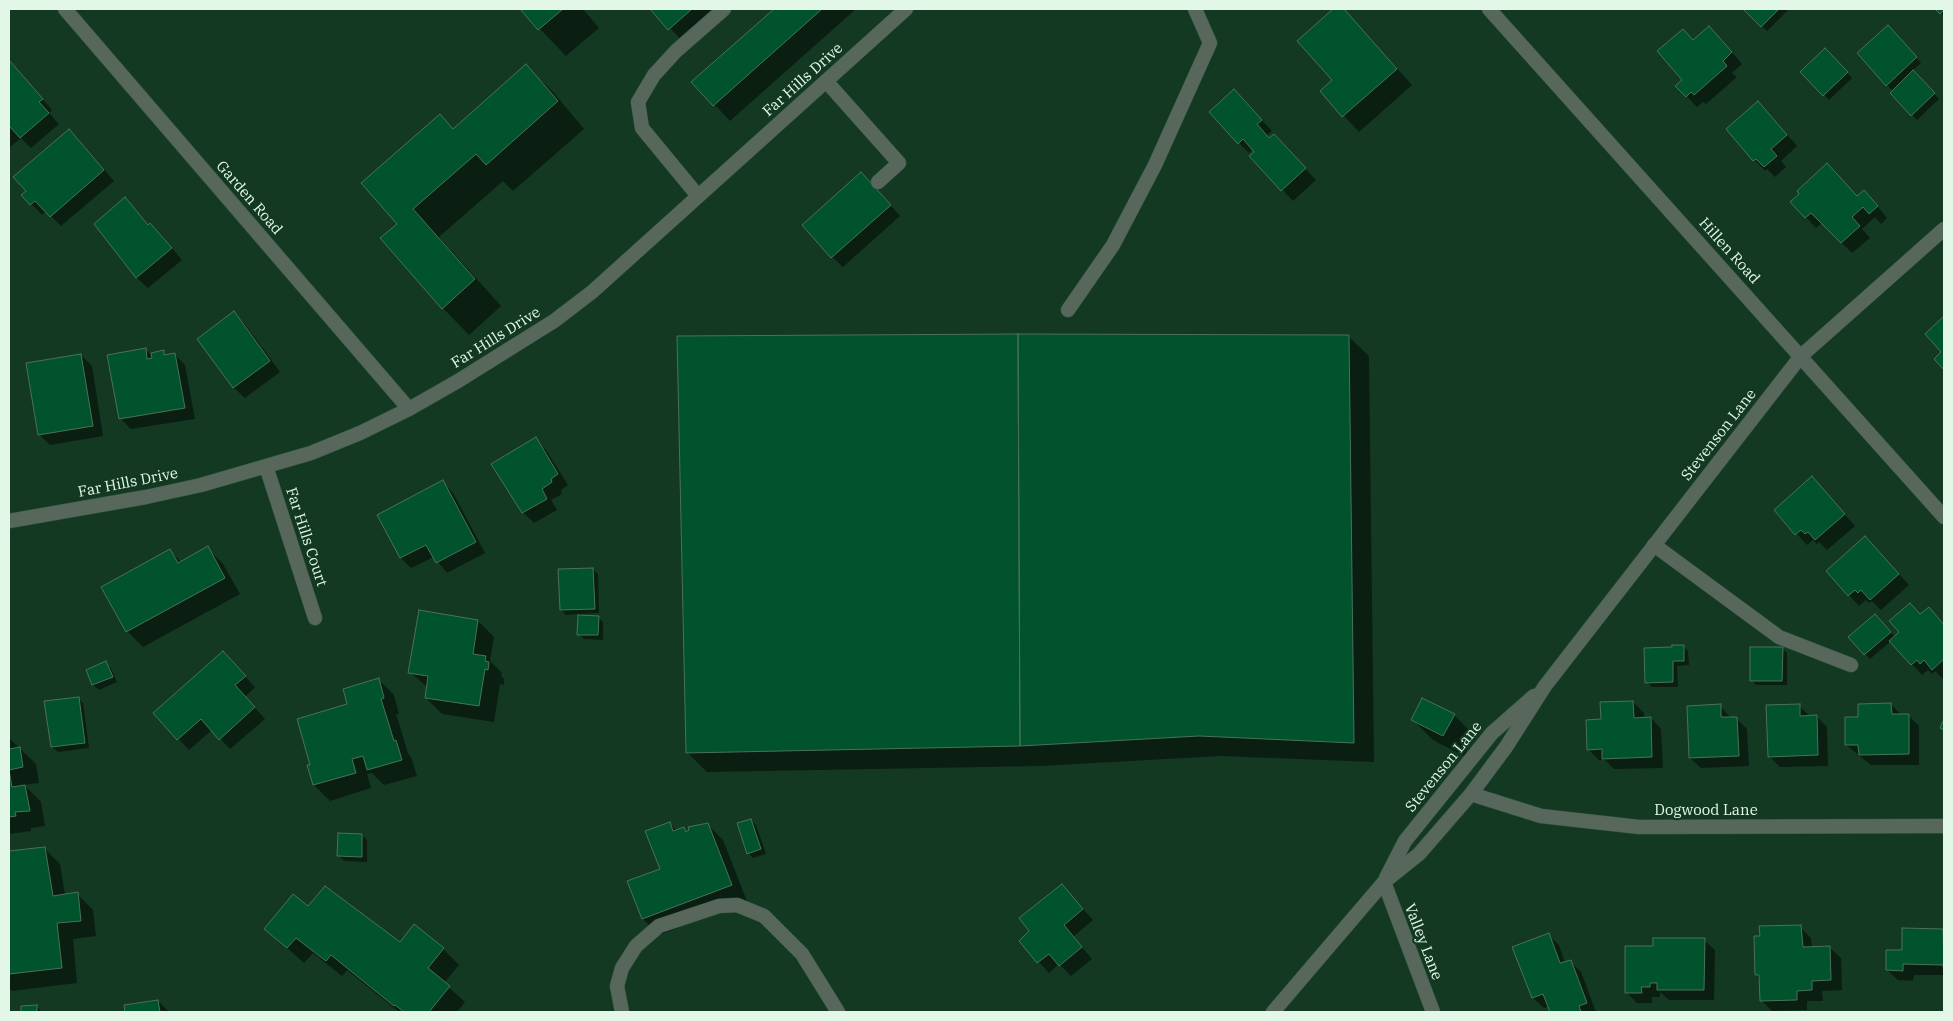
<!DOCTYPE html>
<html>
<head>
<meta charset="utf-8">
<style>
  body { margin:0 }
  #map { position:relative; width:1953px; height:1021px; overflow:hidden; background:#133923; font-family:"IBM Plex Serif",serif }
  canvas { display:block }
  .frame { position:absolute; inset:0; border:10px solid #e2f7e8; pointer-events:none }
</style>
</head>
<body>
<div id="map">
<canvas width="1953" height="1021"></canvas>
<div class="frame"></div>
</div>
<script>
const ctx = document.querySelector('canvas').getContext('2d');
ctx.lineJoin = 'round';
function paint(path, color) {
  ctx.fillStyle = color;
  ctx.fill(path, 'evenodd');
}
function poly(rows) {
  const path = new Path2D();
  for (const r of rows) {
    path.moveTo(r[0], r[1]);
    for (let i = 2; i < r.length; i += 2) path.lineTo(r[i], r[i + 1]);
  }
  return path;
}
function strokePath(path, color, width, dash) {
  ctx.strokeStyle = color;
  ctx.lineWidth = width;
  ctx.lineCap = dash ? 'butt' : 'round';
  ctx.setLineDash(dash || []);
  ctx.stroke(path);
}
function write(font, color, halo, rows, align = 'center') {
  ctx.font = font + ' "IBM Plex Serif",serif';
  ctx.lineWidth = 4.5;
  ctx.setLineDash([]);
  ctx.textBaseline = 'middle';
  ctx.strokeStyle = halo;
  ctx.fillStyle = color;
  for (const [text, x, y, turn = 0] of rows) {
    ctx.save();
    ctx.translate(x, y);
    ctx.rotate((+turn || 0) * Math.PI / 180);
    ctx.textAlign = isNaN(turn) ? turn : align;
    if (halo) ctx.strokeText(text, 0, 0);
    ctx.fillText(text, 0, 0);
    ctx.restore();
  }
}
const shadow = poly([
  [521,9,583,9,599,28,566,56],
  [652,9,725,9,685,44],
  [776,9,856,9,730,121,693,82],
  [1335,9,1343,9,1412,85,1359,132,1322,92,1334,81,1299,41],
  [1745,9,1789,9,1767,31],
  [1937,9,1944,9,1944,16],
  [1893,32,1921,63,1912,71,1939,99,1917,120,1891,93,1893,91,1887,85],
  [1720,38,1742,64,1732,73,1737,77,1706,104,1703,102,1697,107,1677,86,1684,80,1694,42],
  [1825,50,1852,78,1829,100,1802,72],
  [9,61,52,110,49,113,59,124,31,148,21,138,9,148],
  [526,66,553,92,584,129,513,191,503,181,439,237,501,306,469,335,443,308,399,224,454,130],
  [1245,102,1272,131,1266,136,1270,139,1284,146,1316,180,1293,201,1251,156,1256,152,1253,149,1249,153,1239,143],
  [1768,113,1797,146,1781,161,1786,167,1775,177,1767,169,1765,171,1727,129],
  [79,141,114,181,61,226,46,211,42,215,23,195],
  [872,184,900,216,843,267,832,257],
  [1857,197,1874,202,1887,218,1881,224,1875,217,1862,229,1870,238,1852,253,1822,223,1816,228,1792,202],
  [125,199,149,226,150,225,161,235,182,260,148,288,137,278,95,224],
  [234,313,245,324,280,372,245,398,234,388,199,339],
  [1348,336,1369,356,1374,762,1220,756,1041,766,707,772,687,752],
  [145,349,153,357,163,352,167,356,175,355,185,365,195,419,131,429,120,418],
  [81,355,92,366,103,436,50,445,39,434],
  [535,439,546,450,568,485,561,490,562,494,551,500,557,510,534,523,523,512,493,464],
  [443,482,453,493,485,553,447,573,434,557,411,568,401,558,379,516],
  [1822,489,1855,526,1827,550,1819,542,1817,544,1813,540,1807,545,1775,510],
  [1865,537,1909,585,1881,610,1872,601,1869,603,1866,600,1859,606,1849,595],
  [207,548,223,564,240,594,143,647,127,631,170,551,181,562],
  [592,569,598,574,599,613,581,614,581,616,598,617,603,622,603,640,584,639,579,634,579,614,566,615,561,610],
  [1929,609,1944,625,1944,680,1935,671,1932,674,1928,670,1922,675,1891,641,1870,659,1865,654,1880,620,1895,637],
  [478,621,494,637,490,661,502,673,501,676,504,679,504,685,500,684,494,722,442,714,426,698,428,688,410,672],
  [1683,646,1688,651,1689,665,1677,666,1678,687,1652,687,1647,682],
  [1782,648,1787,653,1787,685,1756,685,1751,680],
  [106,663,111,668,117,682,99,690,93,685,88,670],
  [234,664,255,687,245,697,265,719,230,749,212,730,189,750,155,714],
  [378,679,394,695,399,714,396,714,408,753,411,757,417,776,384,785,372,773,367,774,371,788,330,801,314,785,309,766,311,765,348,705],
  [78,698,83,703,89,748,58,752,52,747],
  [1633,702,1644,713,1644,719,1651,718,1661,729,1663,768,1614,769,1605,760,1599,760,1588,749,1602,720],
  [1891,704,1902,716,1908,715,1919,726,1919,765,1871,765,1846,745,1860,718],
  [1720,706,1731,718,1736,718,1747,729,1749,766,1701,768,1690,758],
  [1799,706,1811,717,1816,716,1827,727,1828,766,1780,767,1769,756],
  [1454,715,1474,735,1464,756,1433,740,1413,720],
  [9,738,36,764,39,783,24,785,41,802,45,826,31,828,31,831,9,834],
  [751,820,756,825,766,854,753,858,748,853],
  [669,823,677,831,683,828,687,832,707,824,723,840,747,901,659,935,643,919,628,882,661,869],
  [362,835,367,840,367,862,344,861,339,856],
  [44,848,60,864,65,895,77,894,93,910,96,936,73,939,77,983,12,991,9,988,9,853],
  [1062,886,1093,920,1073,937,1092,959,1071,976,1059,964,1049,973,1020,941,1031,932],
  [308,908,400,944,414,926,443,949,459,965,444,983,465,1002,457,1012,399,1012,347,970,342,976,313,953,304,963,266,929],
  [1800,927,1811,938,1812,948,1830,948,1841,958,1842,990,1822,991,1823,1001,1807,1001,1807,1010,1772,1011,1761,1000,1760,979,1756,975],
  [1943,930,1944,931,1944,975,1914,975,1913,981,1898,980,1887,970,1903,952],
  [1548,935,1559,945,1565,963,1570,961,1581,972,1596,1012,1551,1012,1549,1006,1544,1008,1533,998],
  [1704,940,1715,950,1714,1000,1669,1000,1660,992,1660,997,1652,997,1652,1003,1637,1003,1626,992,1654,947],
  [158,1001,169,1012,126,1012,126,1006],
  [36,1006,42,1012,22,1012,22,1007]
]);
const building = poly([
  [520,9,563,9,538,30,520,9],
  [650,9,692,9,668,30,650,9],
  [774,9,822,9,713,106,691,82,774,9],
  [1333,9,1344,9,1397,69,1342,117,1320,91,1332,80,1297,41,1333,9],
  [1743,9,1779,9,1761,27,1743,9],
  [1935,9,1944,9,1944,10,1940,14,1935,9],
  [1888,25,1917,57,1886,86,1857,53,1888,25],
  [1709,26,1732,52,1723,61,1727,66,1694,95,1691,92,1686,97,1675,86,1682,80,1657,51,1683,29,1693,40,1709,26],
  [1825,48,1848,72,1823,96,1800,72,1825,48],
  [9,60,43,99,39,102,49,113,20,138,10,127,9,128,9,60],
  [526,64,558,101,486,165,476,154,413,209,475,279,442,309,380,238,397,224,361,183,440,114,453,129,526,64],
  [1913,70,1935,93,1911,116,1890,93,1913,70],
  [1234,89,1262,120,1257,124,1269,138,1274,134,1306,168,1281,191,1249,156,1254,152,1243,139,1238,144,1209,112,1234,89],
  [1758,101,1787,135,1771,149,1777,156,1764,167,1756,159,1753,161,1726,129,1758,101],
  [69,129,104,170,50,217,35,201,30,205,21,195,26,191,13,177,69,129],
  [1827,163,1857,196,1864,190,1878,206,1869,214,1863,207,1852,217,1860,226,1841,243,1811,213,1805,218,1790,202,1799,194,1797,191,1827,163],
  [861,172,891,205,831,258,802,225,861,172],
  [125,197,148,225,150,223,172,248,136,278,94,224,125,197],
  [234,311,270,361,233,388,197,339,234,311],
  [1944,316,1944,370,1934,359,1941,352,1925,334,1944,316],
  [1018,334,1020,746,686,753,677,336,1018,334],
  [1018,334,1349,335,1354,743,1199,736,1020,746,1018,334],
  [146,348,147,359,152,358,151,353,164,350,164,355,175,353,185,408,119,419,107,355,146,348],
  [81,354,93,426,38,435,26,363,81,354],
  [536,437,558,474,551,479,552,482,542,489,547,499,522,513,491,464,536,437],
  [1812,476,1845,514,1815,540,1808,532,1805,534,1801,530,1795,535,1774,510,1812,476],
  [443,480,476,542,436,563,426,545,400,558,377,515,443,480],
  [1865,536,1899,574,1870,600,1861,590,1858,593,1855,590,1848,596,1826,571,1865,536],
  [208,546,225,578,126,632,101,587,170,549,178,563,208,546],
  [593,568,595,609,560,610,558,569,593,568],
  [1910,603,1920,614,1929,607,1944,625,1944,659,1932,670,1924,660,1920,664,1917,660,1911,665,1889,641,1899,632,1889,621,1910,603],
  [419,610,478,620,473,654,486,656,485,661,489,662,488,670,485,669,479,706,425,698,428,676,408,673,419,610],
  [1875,614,1891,632,1864,655,1848,637,1875,614],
  [578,615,599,616,598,635,577,635,578,615],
  [1672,645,1684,645,1684,661,1673,661,1673,682,1645,683,1644,648,1672,647,1672,645],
  [1750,647,1783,647,1782,681,1750,681,1750,647],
  [223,651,246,676,235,685,255,707,219,740,201,719,177,740,153,713,223,651],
  [106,661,113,677,92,685,86,670,106,661],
  [379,678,384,698,381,699,394,741,396,740,402,760,367,770,363,756,352,759,356,773,313,785,307,765,310,765,297,719,347,704,343,689,379,678],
  [79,697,85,743,51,747,44,701,79,697],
  [1422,698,1455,714,1443,736,1411,720,1422,698],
  [1633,701,1634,718,1651,717,1652,757,1602,759,1602,749,1587,750,1586,720,1601,719,1600,702,1633,701],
  [1891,703,1892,714,1909,714,1909,754,1859,755,1858,745,1845,745,1845,717,1858,717,1858,704,1891,703],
  [1721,704,1721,717,1737,717,1739,756,1689,758,1687,706,1721,704],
  [1800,704,1800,716,1817,715,1818,755,1768,757,1766,705,1800,704],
  [1944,719,1944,730,1940,728,1944,719],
  [20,747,23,767,9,770,12,787,25,785,30,811,15,812,16,816,9,817,9,749,20,747],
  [751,819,761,849,747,854,737,823,751,819],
  [670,822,673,831,684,827,686,832,689,830,688,827,708,823,732,885,642,919,627,881,660,869,645,831,670,822],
  [338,833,362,834,362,857,337,856,338,833],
  [45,847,53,896,78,892,81,921,57,923,62,968,9,974,9,851,45,847],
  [1062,884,1083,909,1064,925,1082,947,1059,966,1049,954,1037,963,1019,941,1029,931,1019,918,1062,884],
  [325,886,400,942,414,924,444,948,428,968,450,986,429,1012,404,1012,395,1005,394,1006,331,955,326,961,296,938,287,948,264,929,293,894,308,906,325,886],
  [1801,925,1803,947,1830,946,1831,980,1812,981,1812,990,1797,991,1797,1000,1760,1001,1759,975,1755,975,1754,936,1760,936,1759,926,1801,925],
  [1902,928,1943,929,1944,972,1943,965,1903,964,1903,971,1886,970,1886,950,1902,950,1902,928],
  [1549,933,1560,963,1571,960,1587,1003,1579,1006,1581,1012,1550,1012,1543,994,1532,998,1512,947,1549,933],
  [1653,938,1705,938,1704,990,1657,990,1657,983,1650,983,1650,987,1641,987,1642,993,1625,993,1625,946,1653,946,1653,938],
  [158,1000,160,1012,125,1012,124,1005,158,1000],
  [37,1005,37,1012,21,1012,21,1006,37,1005]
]);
const service = poly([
  [826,81,899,163,878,182],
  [698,196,642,128,638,102,654,75,676,51,724,9],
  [1068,310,1113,245,1155,165,1210,43,1195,9],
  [1654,545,1779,637,1851,665],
  [622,1012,617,986,622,968,636,946,659,926,719,906,737,905,764,916,802,954,838,1012]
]);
const minor = poly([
  [65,9,409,409],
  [1801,356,1944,229],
  [266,466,315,618],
  [9,521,146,497,201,485,311,453,360,433,409,409,458,381,554,321,592,292,906,9],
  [1471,794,1541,816,1639,827,1944,826],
  [1384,882,1433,1012]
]);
const tertiary = poly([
  [1489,9,1944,517],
  [1386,878,1405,841,1492,733,1534,696],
  [1273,1012,1384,882,1419,854,1471,794,1506,747,1545,686,1801,356]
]);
const streetNames = [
  ["Far Hills Drive",803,80,-42],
  ["Garden Road",249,198,49],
  ["Hillen Road",1729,251,48],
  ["Far Hills Drive",496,338,-32],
  ["Stevenson Lane",1719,435,-52],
  ["Far Hills Drive",128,483,-11],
  ["Far Hills Court",306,537,72],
  ["Stevenson Lane",1444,767,-51],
  ["Dogwood Lane",1706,811],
  ["Valley Lane",1423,942,69]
];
paint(shadow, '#0007');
paint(building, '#00532c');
strokePath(building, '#4b7258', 1);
strokePath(service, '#345743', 15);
strokePath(minor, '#345743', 15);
strokePath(tertiary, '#345743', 15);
strokePath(service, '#57675c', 14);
strokePath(minor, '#57675c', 14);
strokePath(tertiary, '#57675c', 14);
write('15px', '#e2f7e8', '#133923', streetNames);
</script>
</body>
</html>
